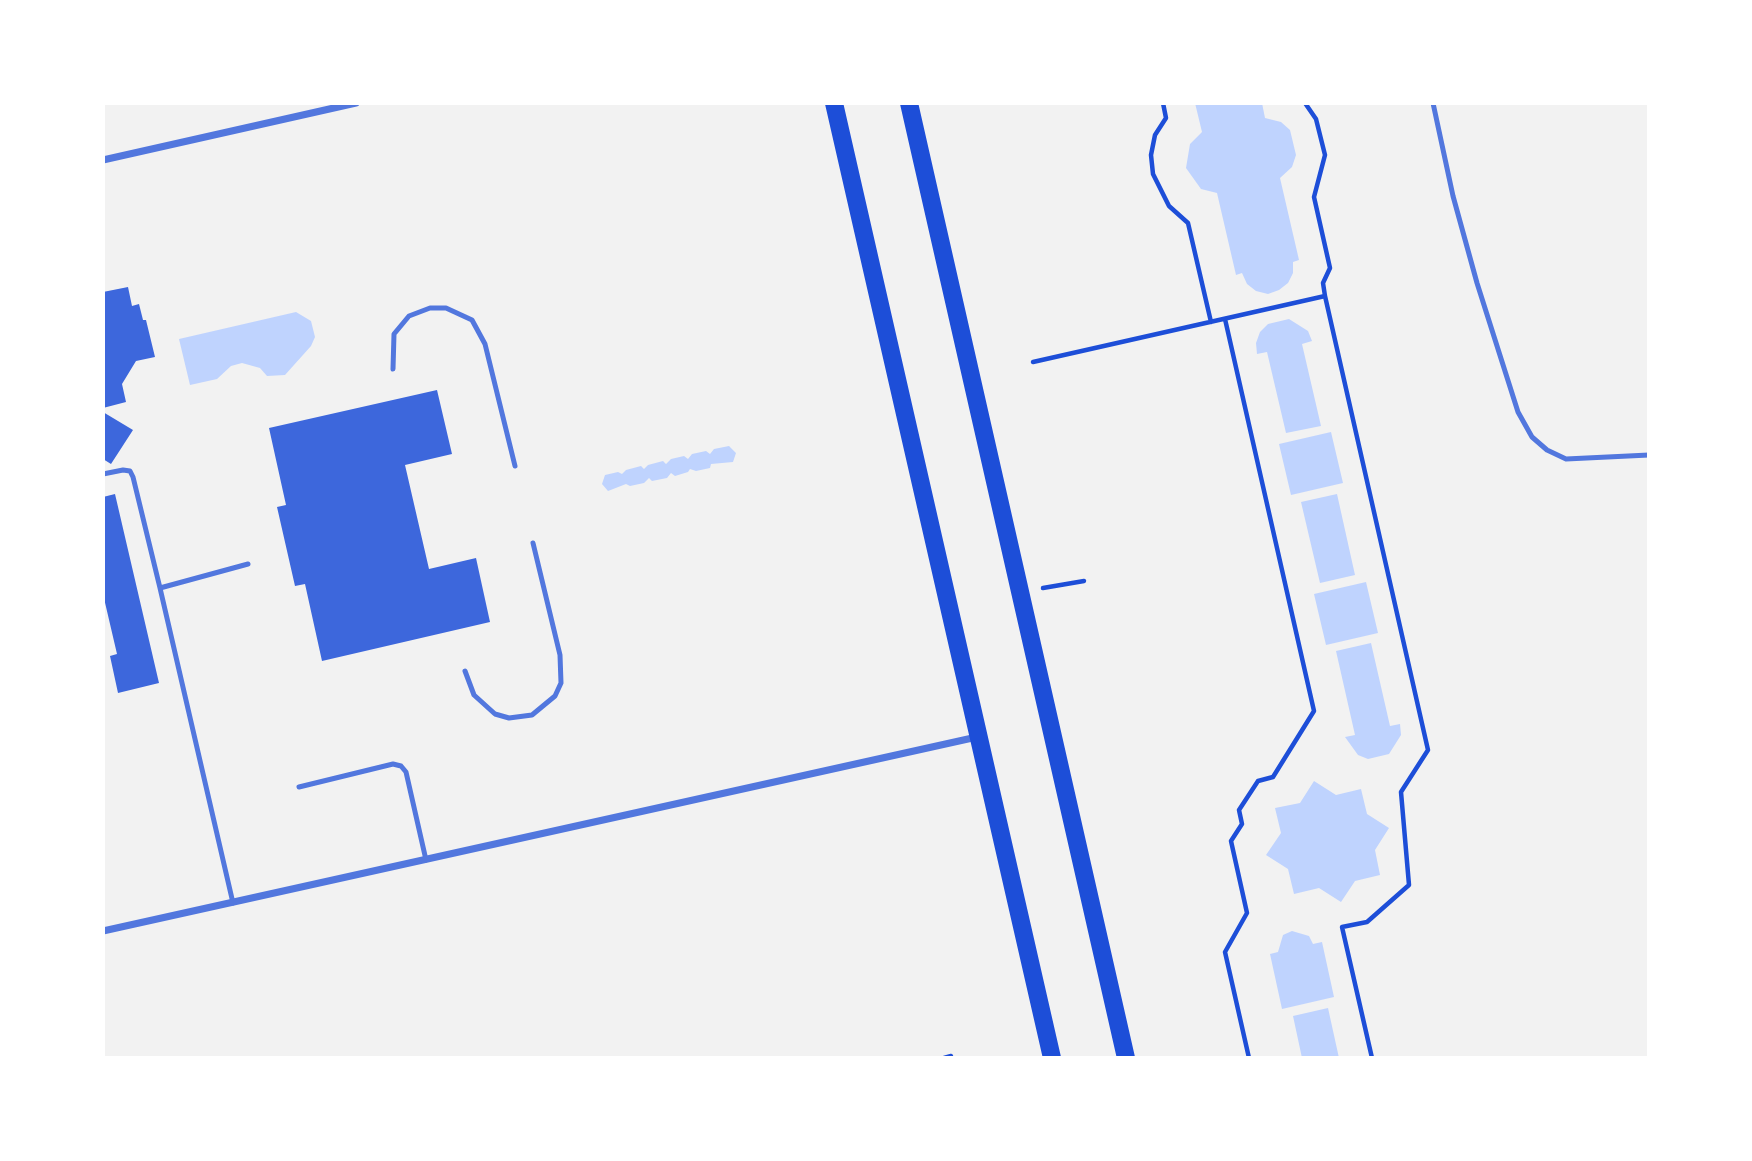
<!DOCTYPE html>
<html>
<head>
<meta charset="utf-8">
<style>
  body { margin:0 }
  #map { position:relative; width:1752px; height:1161px; overflow:hidden; background:#f2f2f2; font-family:"Archivo Narrow",sans-serif }
  canvas { display:block }
  .frame { position:absolute; inset:0; border:105px solid #fff; pointer-events:none }
</style>
</head>
<body>
<div id="map">
<canvas width="1752" height="1161"></canvas>
<div class="frame"></div>
</div>
<script>
const ctx = document.querySelector('canvas').getContext('2d');
ctx.lineJoin = 'round';
function paint(path, color) {
  ctx.fillStyle = color;
  ctx.fill(path, 'evenodd');
}
function poly(rows) {
  const path = new Path2D();
  for (const r of rows) {
    path.moveTo(r[0], r[1]);
    for (let i = 2; i < r.length; i += 2) path.lineTo(r[i], r[i + 1]);
  }
  return path;
}
function strokePath(path, color, width, dash) {
  ctx.strokeStyle = color;
  ctx.lineWidth = width;
  ctx.lineCap = dash ? 'butt' : 'round';
  ctx.setLineDash(dash || []);
  ctx.stroke(path);
}
const water = poly([
  [1195,103,1262,103,1265,118,1281,122,1290,130,1296,155,1292,167,1280,178,1299,260,1293,262,1293,273,1288,283,1279,290,1268,294,1256,291,1247,284,1242,273,1236,275,1217,193,1201,189,1186,168,1190,144,1202,132],
  [296,312,311,321,315,337,311,346,285,375,267,376,260,368,242,363,231,366,217,379,190,385,179,339],
  [1289,319,1308,331,1312,341,1302,344,1321,426,1286,433,1267,352,1257,354,1256,343,1260,332,1268,324],
  [1331,432,1343,483,1291,495,1279,444],
  [729,446,736,453,733,462,711,464,710,468,696,471,690,469,688,472,675,476,671,473,667,478,652,481,649,478,644,483,630,486,626,484,608,491,602,484,605,475,618,472,622,474,626,470,641,466,644,469,648,465,663,461,666,464,671,459,684,456,688,459,692,454,706,451,710,454,714,449],
  [1337,494,1355,575,1320,583,1301,502],
  [1366,582,1378,633,1326,645,1314,594],
  [1371,643,1390,726,1400,724,1401,735,1389,754,1368,759,1358,755,1345,737,1355,735,1336,651],
  [1314,781,1336,795,1361,789,1367,814,1389,828,1375,850,1380,875,1355,881,1341,902,1319,888,1294,894,1288,869,1266,855,1281,833,1275,808,1300,803],
  [1292,931,1309,936,1313,944,1322,942,1334,997,1282,1009,1270,954,1278,952,1283,935],
  [1328,1008,1339,1058,1302,1058,1293,1016]
]);
const building = poly([
  [128,287,132,306,139,304,143,320,146,320,155,357,136,361,122,384,126,402,103,408,103,292],
  [437,390,452,454,405,465,429,569,476,558,490,622,322,661,305,584,295,586,277,507,286,505,269,428],
  [103,412,133,430,111,464,103,459],
  [115,494,159,683,118,693,110,656,117,654,103,594,103,497]
]);
const path = poly([
  [1163,103,1166,118,1155,135,1151,155,1153,174,1169,206,1188,223,1211,322],
  [1305,103,1316,119,1325,155,1314,197,1330,268,1323,283,1325,296,1428,750,1401,792,1409,885,1367,922,1342,927,1372,1058],
  [1225,319,1314,711,1273,777,1258,781,1239,810,1242,824,1231,841,1247,913,1225,952,1249,1058],
  [1033,362,1325,296],
  [1043,588,1084,581],
  [944,1058,951,1056]
]);
const service = poly([
  [1433,103,1453,196,1477,283,1518,412,1532,437,1547,450,1566,459,1649,455],
  [393,369,394,334,409,316,430,308,446,308,472,320,485,344,515,466],
  [103,474,123,470,130,471,133,477,160,588],
  [465,671,474,695,495,714,509,718,532,715,555,696,561,683,560,655,533,543],
  [299,787,393,764,401,766,406,772,426,860],
  [233,903,160,588,248,564]
]);
const minor = poly([
  [103,160,356,103],
  [103,931,977,737]
]);
const primary = poly([
  [834,103,1052,1058],
  [909,103,1126,1058]
]);
paint(water, '#bfd3fe');
paint(building, '#3d67dc');
strokePath(path, '#1d4ed8', 4.5);
strokePath(service, '#5277de', 5);
strokePath(minor, '#5277de', 7);
strokePath(primary, '#1d4ed8', 18);
</script>
</body>
</html>
